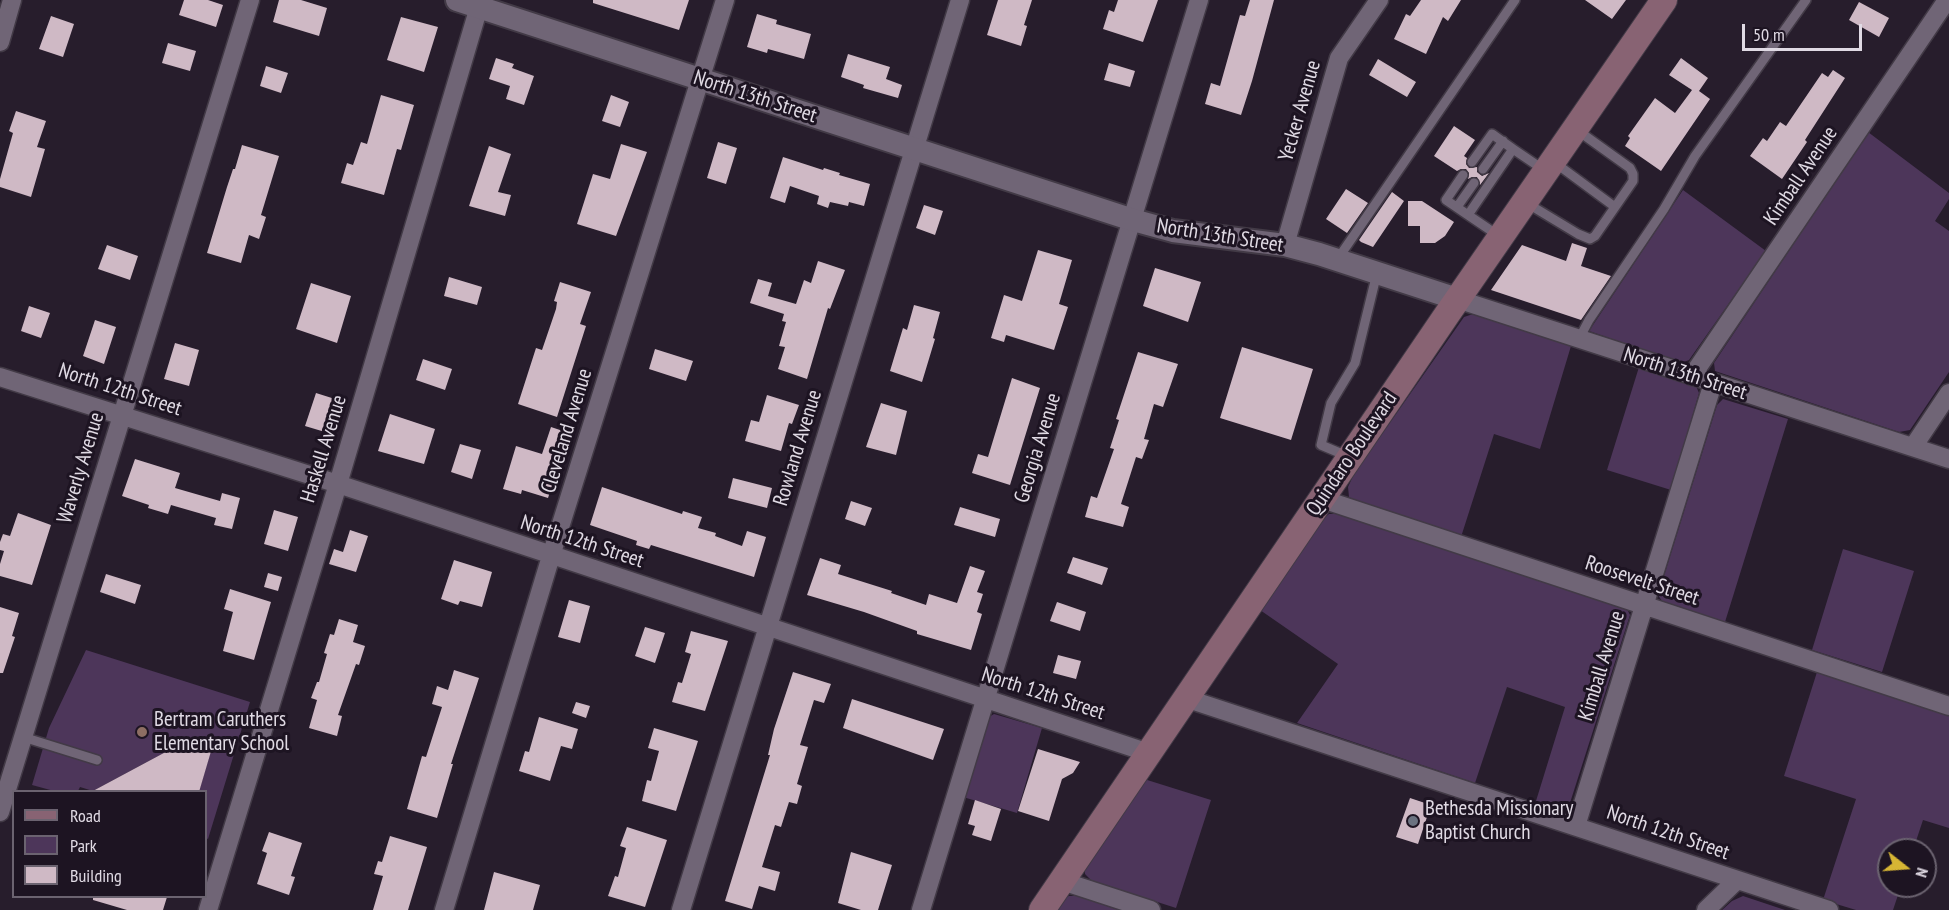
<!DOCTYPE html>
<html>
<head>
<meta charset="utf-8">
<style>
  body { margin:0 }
  #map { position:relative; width:1949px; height:910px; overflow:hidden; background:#271d2c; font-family:"PT Sans Narrow",sans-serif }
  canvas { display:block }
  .legend { position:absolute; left:12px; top:790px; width:195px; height:108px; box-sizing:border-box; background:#1d1422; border:2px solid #6b6370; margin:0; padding:8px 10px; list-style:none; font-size:18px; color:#e0dae4 }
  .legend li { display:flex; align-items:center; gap:12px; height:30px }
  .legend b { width:30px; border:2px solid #6b6370 }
  .north { position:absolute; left:1877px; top:838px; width:60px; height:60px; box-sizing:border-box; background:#1d1422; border:2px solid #6b6370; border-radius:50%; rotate:107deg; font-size:16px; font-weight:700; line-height:24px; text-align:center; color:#e0dae4 }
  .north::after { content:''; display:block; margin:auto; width:21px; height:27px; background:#d6b534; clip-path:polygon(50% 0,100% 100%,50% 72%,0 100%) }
  .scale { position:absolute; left:1742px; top:24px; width:120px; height:27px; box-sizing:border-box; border:3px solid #e0dae4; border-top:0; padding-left:8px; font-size:18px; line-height:21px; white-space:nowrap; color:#e0dae4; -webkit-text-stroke:4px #1d1422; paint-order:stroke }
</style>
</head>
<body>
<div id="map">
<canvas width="1949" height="910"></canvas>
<ul class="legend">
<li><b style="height:8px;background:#886373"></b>Road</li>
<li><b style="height:16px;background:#4d365a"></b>Park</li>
<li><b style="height:16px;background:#cfb9c5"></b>Building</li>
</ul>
<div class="north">N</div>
<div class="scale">50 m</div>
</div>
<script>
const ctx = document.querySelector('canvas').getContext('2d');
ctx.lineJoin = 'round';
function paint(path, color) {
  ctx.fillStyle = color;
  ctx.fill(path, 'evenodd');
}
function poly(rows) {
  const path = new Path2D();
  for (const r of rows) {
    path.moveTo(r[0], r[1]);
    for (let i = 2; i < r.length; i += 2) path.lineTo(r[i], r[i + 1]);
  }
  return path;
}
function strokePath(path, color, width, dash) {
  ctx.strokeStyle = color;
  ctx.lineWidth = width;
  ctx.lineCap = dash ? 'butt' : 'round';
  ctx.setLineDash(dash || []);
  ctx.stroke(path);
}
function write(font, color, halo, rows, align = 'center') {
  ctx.font = font + ' "PT Sans Narrow",sans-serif';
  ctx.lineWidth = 6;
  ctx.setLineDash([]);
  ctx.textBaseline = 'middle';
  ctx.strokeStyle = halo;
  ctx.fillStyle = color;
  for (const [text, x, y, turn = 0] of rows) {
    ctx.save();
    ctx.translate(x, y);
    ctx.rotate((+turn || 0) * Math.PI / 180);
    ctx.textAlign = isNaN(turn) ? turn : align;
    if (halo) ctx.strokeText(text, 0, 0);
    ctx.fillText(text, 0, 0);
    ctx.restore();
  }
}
const green = poly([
  [1868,132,1949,193,1949,199,1935,221,1949,231,1949,372,1910,430,1899,432,1715,371,1714,363],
  [1683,190,1766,251,1689,360,1681,363,1589,331],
  [1470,315,1478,315,1571,346,1540,449,1494,434,1461,537,1358,502,1349,497,1348,487,1354,474,1464,317],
  [1639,367,1696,386,1699,393,1671,490,1607,470],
  [1723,399,1788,419,1725,622,1662,601,1658,595,1717,405],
  [1329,514,1338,514,1627,609,1630,615,1569,806,1563,810,1536,801,1565,707,1507,687,1475,783,1297,723,1338,664,1260,610,1324,518],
  [1843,549,1914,571,1882,672,1812,650],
  [86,650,250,702,208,839,206,838,206,792,199,791,212,747,188,740,93,791,80,787,78,791,54,791,32,785,49,728],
  [1817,672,1949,715,1949,828,1923,820,1913,850,1889,850,1889,886,1901,886,1893,910,1856,910,1823,900,1856,799,1784,776],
  [994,714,1042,728,1017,813,963,797,989,717],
  [1144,779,1211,800,1176,908,1092,881,1085,874,1085,866],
  [1069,896,1077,896,1119,910,1055,910,1063,898],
  [1743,896,1785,910,1722,910,1732,901]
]);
const building = poly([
  [184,0,208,0,223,5,216,27,179,15],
  [279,0,301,0,327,8,319,36,273,22],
  [593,0,689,0,679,30,593,3],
  [998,0,1032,0,1024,25,1027,26,1021,46,987,35],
  [1118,0,1158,0,1143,42,1103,29,1109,10,1114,12],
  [1250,0,1274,0,1252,81,1241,115,1205,104,1211,83,1220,86,1240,15,1245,16],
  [1421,0,1461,0,1448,21,1443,17,1426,54,1394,39,1406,14,1410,16],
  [1585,0,1626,0,1612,19],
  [1859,2,1889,18,1879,37,1849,20],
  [757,14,777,20,776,24,811,34,804,59,768,49,767,53,747,47],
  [51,16,74,24,63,57,39,49],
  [401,17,438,27,424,72,387,60],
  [168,43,196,51,190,71,162,63],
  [848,54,890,67,886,79,902,85,898,98,863,88,864,85,841,77],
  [496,58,514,64,512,68,534,76,524,105,506,99,510,86,489,79],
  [1681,58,1708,78,1699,91,1710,99,1661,171,1625,146,1630,138,1628,136,1655,98,1675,113,1692,90,1669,75],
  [1378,59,1416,82,1407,97,1369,75],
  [1109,63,1135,71,1130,87,1104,80],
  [266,66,288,73,281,93,260,86],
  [1833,70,1845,78,1805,140,1807,142,1782,179,1750,156,1763,138,1767,141,1780,122,1786,126,1822,73,1828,77],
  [381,95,414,105,401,150,397,149,384,195,341,183,347,163,353,165,361,142,367,144],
  [611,95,629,102,620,127,602,121],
  [16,111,46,121,37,147,45,149,31,197,0,187,0,179,13,133,9,131],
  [1454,126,1475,140,1464,156,1467,158,1466,164,1469,168,1477,167,1477,172,1482,176,1489,173,1480,185,1477,177,1472,177,1468,179,1469,173,1466,169,1461,169,1457,171,1434,156],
  [718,142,737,148,726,184,707,178],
  [621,144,647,152,616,236,577,224,593,174,610,179],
  [242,145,279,156,261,215,266,217,259,239,249,235,241,263,207,253,227,187,233,169,235,169],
  [489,146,511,154,498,192,511,195,505,216,469,206],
  [783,157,823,170,824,168,840,173,839,175,870,184,864,206,849,202,848,206,830,202,828,208,817,204,819,196,790,186,785,203,770,198],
  [1346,189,1368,203,1347,233,1326,219],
  [1392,192,1404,201,1373,247,1361,242,1359,240],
  [1408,201,1422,201,1454,222,1445,236,1435,243,1420,243,1420,226,1408,226],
  [924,205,943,211,935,235,916,228],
  [1572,243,1587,248,1581,266,1611,276,1581,320,1491,290,1522,245,1566,261],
  [107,245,138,256,130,280,98,269],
  [1038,250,1072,260,1059,304,1068,307,1054,350,1006,335,1004,342,991,338,1004,295,1022,301],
  [818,261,845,270,830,309,828,308,807,379,778,369,785,347,779,346,786,322,782,321,784,314,750,303,758,279,772,283,768,296,796,304,804,280,811,283],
  [1155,268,1201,282,1188,322,1143,306],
  [449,277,482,287,477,305,444,296],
  [560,282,591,292,580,324,586,326,557,417,518,404,536,348,542,350,556,309,557,302,554,301],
  [311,283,351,296,337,343,296,329],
  [914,305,940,312,933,338,935,339,922,382,890,371,903,328,907,330],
  [29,306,50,313,41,338,21,331],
  [95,320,116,327,104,364,83,356],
  [175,343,199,350,189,386,164,379],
  [1242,347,1313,369,1291,440,1220,418],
  [655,349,693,361,686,381,649,369],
  [1138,352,1178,364,1163,407,1154,404,1144,439,1149,440,1142,459,1136,457,1121,504,1129,507,1123,527,1085,517,1091,496,1097,498,1114,449,1110,448,1119,420,1116,419],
  [423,359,452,369,445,390,416,380],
  [1012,378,1040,388,1010,485,972,473,978,454,988,457],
  [316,393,335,399,325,432,305,426],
  [767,395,799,405,792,424,789,423,781,451,745,441,751,420,759,422],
  [881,403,907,411,896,455,866,447],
  [390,414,435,429,424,464,378,451],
  [551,427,569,433,548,498,522,490,521,494,503,489,516,446,542,454],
  [460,444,481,450,472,479,451,472],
  [135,459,180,473,175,488,220,501,222,493,240,498,232,529,214,525,216,518,171,505,168,514,148,508,149,505,122,496],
  [733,478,772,488,767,508,728,498],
  [602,487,682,514,683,511,702,517,698,528,716,533,715,536,742,546,747,531,766,537,754,577,651,545,649,549,636,545,637,541,590,525],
  [851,501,872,508,865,526,845,519],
  [960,507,1000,519,995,537,954,525],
  [274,510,298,517,288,551,264,544],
  [18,513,51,525,32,585,0,576,0,564,4,551,0,550,0,542,3,534,10,536],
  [350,530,368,536,356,572,329,564,334,549,343,552],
  [1073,557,1108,568,1102,585,1067,573],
  [820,558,841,565,838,574,892,591,891,593,926,605,929,594,957,603,970,566,985,571,977,592,983,594,977,612,982,614,971,650,917,634,917,631,864,612,807,595],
  [454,560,492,572,482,607,460,601,458,605,441,599],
  [268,573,282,577,278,591,264,587],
  [106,574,141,585,135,604,100,592],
  [230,589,271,602,254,660,223,651,233,612,224,609],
  [569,600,590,606,580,643,558,637],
  [1057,602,1086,612,1080,631,1050,621],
  [0,607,19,613,12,636,15,637,3,673,0,673],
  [339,619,358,625,353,642,365,646,359,665,356,664,338,715,342,716,337,736,309,728,317,700,311,698,317,682,319,682,327,654,324,653,330,634,334,635],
  [645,627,665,633,655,663,635,656],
  [691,631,728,641,705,711,672,702,678,682,682,683,691,654,685,652],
  [1058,655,1081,661,1076,679,1053,673],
  [454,670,479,678,451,764,453,764,437,818,407,809,422,756,426,757,442,707,432,704,437,686,448,690],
  [793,672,831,684,824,703,814,700,800,745,808,747,797,784,802,786,797,804,789,802,781,827,775,825,762,867,780,872,775,891,759,886,752,909,725,901,770,755,768,755,774,729],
  [852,699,944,729,933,760,843,728],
  [576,702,590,706,586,718,572,713],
  [539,717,578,729,572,749,561,746,550,781,519,771,525,751,529,752],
  [654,728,698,741,676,811,642,801,647,780,651,781,659,751,648,748],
  [188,740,212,748,199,792,91,792],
  [1038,749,1080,762,1073,773,1062,779,1049,821,1018,811],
  [1410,798,1431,805,1418,844,1396,837],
  [975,800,1001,809,991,841,972,835,975,826,968,824],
  [627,827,667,840,645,907,608,896,615,876,618,877,626,848,620,846],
  [269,832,302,843,291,876,295,877,289,895,257,884,267,853,262,851],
  [390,836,427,847,408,910,373,910,383,876,374,874,378,861,382,862],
  [851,852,892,865,878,910,861,910,838,903],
  [494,872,540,885,533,910,484,910],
  [93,897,167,897,163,910,127,910,93,900]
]);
const service = poly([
  [1472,162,1492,134,1513,149],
  [1554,162,1615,207],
  [1483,169,1503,141],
  [1463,175,1446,200,1468,215],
  [1525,202,1578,234,1590,239,1595,236,1633,181,1633,174,1630,168,1577,130],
  [1457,207,1474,183],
  [1499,236,1468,215,1513,149,1544,170],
  [1337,260,1515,0],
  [1579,339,1589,320,1664,209,1695,156,1806,0],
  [1347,456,1321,445,1331,403,1355,363,1377,273],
  [23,737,97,760]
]);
const minor = poly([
  [0,42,12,0],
  [1285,245,1339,58,1379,0],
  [1457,299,1949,459],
  [1692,376,1947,0],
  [0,377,338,484,1149,753],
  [1913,447,1949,393],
  [1322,499,1949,706],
  [1185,698,1829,910],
  [0,812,250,0],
  [1576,826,1713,383],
  [1062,881,1151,910],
  [208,910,338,484,481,0],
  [444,910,551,556,725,0],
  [681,910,960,0],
  [921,910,1199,0],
  [1706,910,1736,881]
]);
const tertiary = poly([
  [457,0,1133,220,1173,231,1285,245,1319,254,1457,299]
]);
const secondary = poly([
  [1042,910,1448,313,1664,0]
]);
const markers = [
  [142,732,6,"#8d6e63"],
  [1413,821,6,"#6b7280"]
];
const streetNames = [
  ["North 13th Street",755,97,18],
  ["Yecker Avenue",1300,111,-74],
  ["Kimball Avenue",1801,176,-56],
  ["North 13th Street",1220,236,9],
  ["North 13th Street",1685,374,18],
  ["North 12th Street",120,390,18],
  ["Cleveland Avenue",567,431,-73],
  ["Rowland Avenue",798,448,-73],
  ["Georgia Avenue",1038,448,-73],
  ["Haskell Avenue",324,449,-73],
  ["Quindaro Boulevard",1352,454,-56],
  ["Waverly Avenue",81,468,-73],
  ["North 12th Street",582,542,18],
  ["Roosevelt Street",1642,581,18],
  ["Kimball Avenue",1602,666,-73],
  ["North 12th Street",1043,694,18],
  ["North 12th Street",1668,833,19]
];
const poiNames = [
  ["Bertram Caruthers",154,720],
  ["Elementary School",154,744],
  ["Bethesda Missionary",1425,809],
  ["Baptist Church",1425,833]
];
paint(green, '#4d365a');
paint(building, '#cfb9c5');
strokePath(service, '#423a46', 12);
strokePath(minor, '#423a46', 21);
strokePath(tertiary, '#423a46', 26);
strokePath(secondary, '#423a46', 28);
strokePath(service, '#706576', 9);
strokePath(minor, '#706576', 18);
strokePath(tertiary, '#706576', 22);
strokePath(secondary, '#886373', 26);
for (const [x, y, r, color] of markers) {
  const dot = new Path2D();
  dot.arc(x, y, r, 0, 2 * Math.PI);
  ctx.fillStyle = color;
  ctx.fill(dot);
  strokePath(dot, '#1d1422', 2);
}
write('21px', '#e0dae4', '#1d1422', streetNames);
write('21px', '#e0dae4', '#1d1422', poiNames, 'left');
</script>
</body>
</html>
